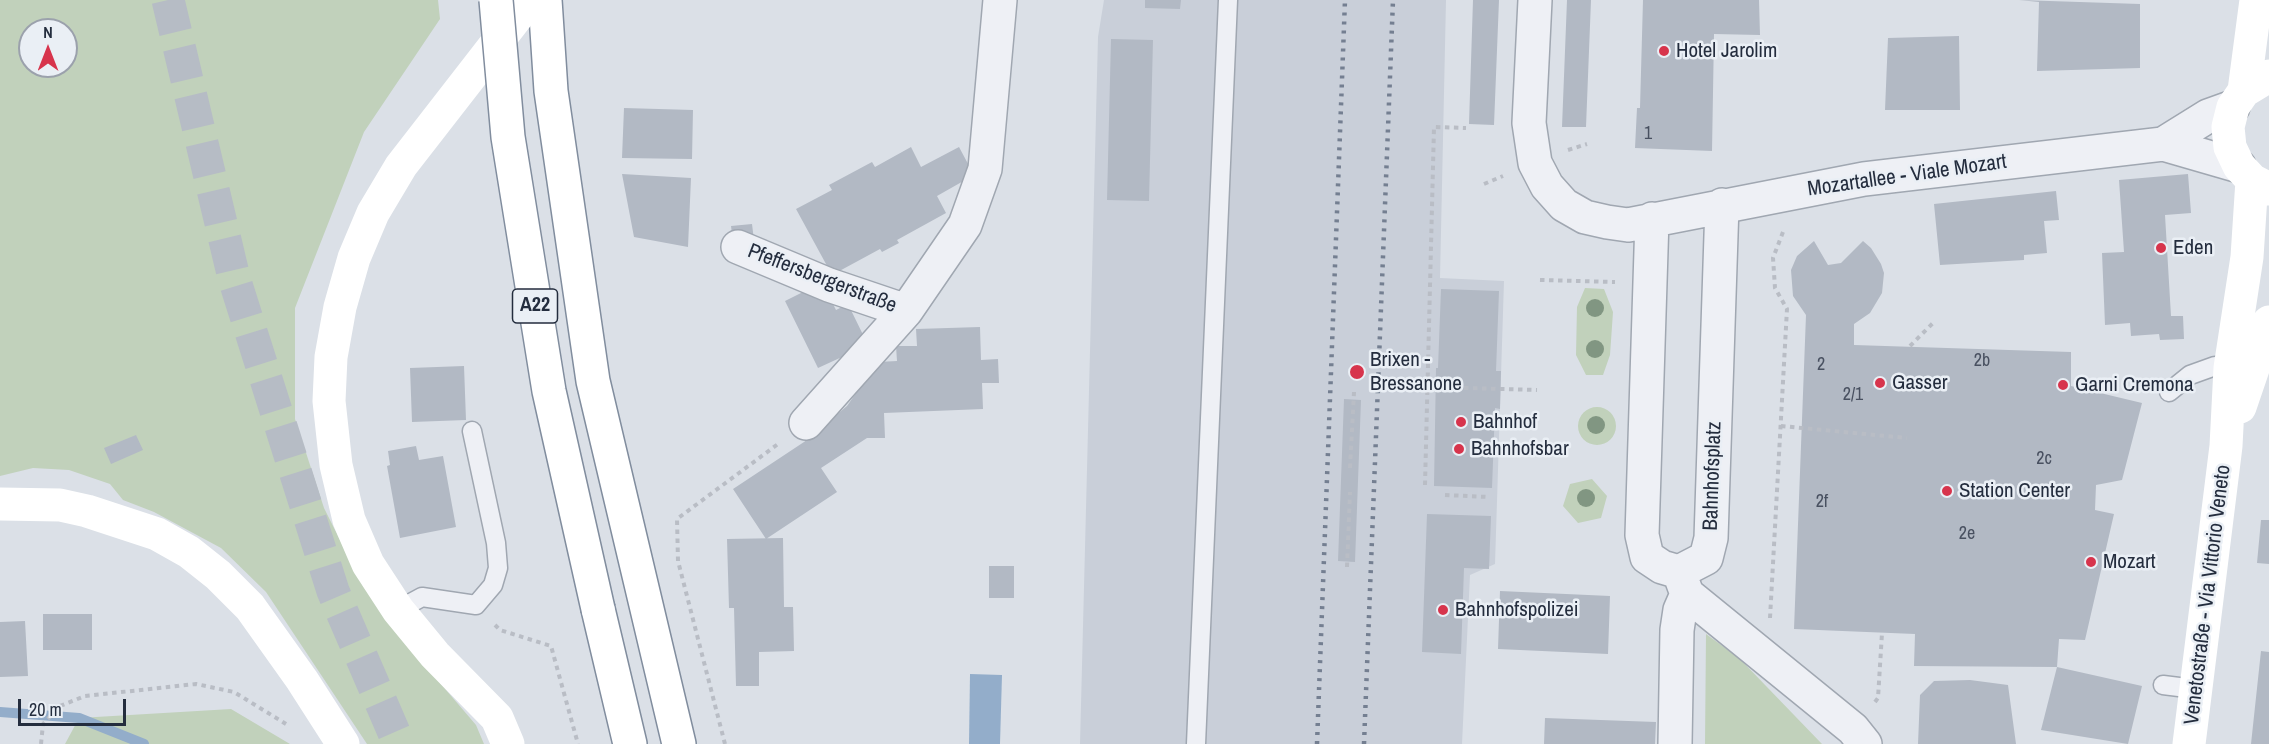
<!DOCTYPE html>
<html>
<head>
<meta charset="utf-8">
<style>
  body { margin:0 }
  #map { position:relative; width:2269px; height:744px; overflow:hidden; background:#dbe0e7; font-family:"Archivo Narrow",sans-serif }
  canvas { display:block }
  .north { position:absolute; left:18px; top:18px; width:60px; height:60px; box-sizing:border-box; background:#eaeff5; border:2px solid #9ba1ac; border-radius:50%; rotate:0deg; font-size:16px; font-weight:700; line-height:24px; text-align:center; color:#242d3e }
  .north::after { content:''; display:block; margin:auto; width:21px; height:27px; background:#d7344c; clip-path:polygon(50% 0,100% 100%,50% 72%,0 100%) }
  .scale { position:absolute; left:18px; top:699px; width:108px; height:27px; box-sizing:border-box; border:3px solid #242d3e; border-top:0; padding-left:8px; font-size:18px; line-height:21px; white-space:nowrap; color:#242d3e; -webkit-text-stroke:4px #eaeff5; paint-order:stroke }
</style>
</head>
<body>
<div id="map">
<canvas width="2269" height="744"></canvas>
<div class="north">N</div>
<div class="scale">20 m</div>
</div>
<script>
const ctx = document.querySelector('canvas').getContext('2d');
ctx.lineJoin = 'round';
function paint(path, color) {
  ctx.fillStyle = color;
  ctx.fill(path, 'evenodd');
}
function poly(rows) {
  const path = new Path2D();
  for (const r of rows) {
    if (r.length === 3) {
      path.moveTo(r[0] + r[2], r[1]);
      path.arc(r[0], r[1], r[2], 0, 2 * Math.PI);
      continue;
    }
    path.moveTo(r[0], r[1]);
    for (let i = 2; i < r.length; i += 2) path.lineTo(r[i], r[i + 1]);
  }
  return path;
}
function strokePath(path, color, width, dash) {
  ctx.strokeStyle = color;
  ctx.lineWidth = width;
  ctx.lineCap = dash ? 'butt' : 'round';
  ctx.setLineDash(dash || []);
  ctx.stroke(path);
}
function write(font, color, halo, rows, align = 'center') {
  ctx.font = font + ' "Archivo Narrow",sans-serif';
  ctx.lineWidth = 5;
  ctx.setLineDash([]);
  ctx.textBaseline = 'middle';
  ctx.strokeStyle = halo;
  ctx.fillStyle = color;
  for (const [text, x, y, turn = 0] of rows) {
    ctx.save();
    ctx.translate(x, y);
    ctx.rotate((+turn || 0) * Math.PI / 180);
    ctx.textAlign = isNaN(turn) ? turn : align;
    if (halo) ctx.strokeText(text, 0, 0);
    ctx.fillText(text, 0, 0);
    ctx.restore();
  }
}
const built = poly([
  [1104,0,1446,0,1440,278,1504,281,1495,564,1470,575,1462,744,1080,744,1098,37]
]);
const green = poly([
  [0,0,438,0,440,19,364,132,295,308,295,419,324,508,363,586,411,649,476,725,484,744,367,744,266,592,221,548,154,512,123,500,110,484,69,470,33,468,0,476],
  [30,30,66,30,66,66,30,66],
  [1585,288,1604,289,1613,312,1610,355,1603,375,1586,375,1576,355,1577,307],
  [1597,426,19],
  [1592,479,1607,496,1601,518,1578,523,1563,506,1570,484],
  [1706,634,1739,658,1822,744,1705,744],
  [231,709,290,744,65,744,79,718]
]);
const water = poly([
  [970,674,1002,675,1000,744,969,744]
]);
const stream = poly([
  [0,712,79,718,144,744]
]);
const building = poly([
  [1145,0,1181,0,1180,9,1145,8],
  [1473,0,1499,0,1494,125,1469,124],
  [1567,0,1591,0,1586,127,1562,127],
  [1643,0,1759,0,1760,35,1714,34,1712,151,1635,148,1637,108,1640,108],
  [2019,0,2140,4,2140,68,2037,71,2039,2],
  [1959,36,1960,110,1885,110,1888,38],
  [1111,39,1153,40,1149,201,1107,200],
  [624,108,693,110,692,159,622,158],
  [911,147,921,167,959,147,974,175,937,196,946,213,897,240,899,243,882,252,880,249,832,275,796,209,832,190,829,185,872,162,875,167],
  [622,174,691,178,688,247,634,237],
  [2188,174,2191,213,2165,215,2171,316,2183,316,2184,339,2160,340,2159,334,2131,336,2130,323,2105,325,2102,253,2124,252,2119,180],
  [2056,191,2059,220,2044,221,2047,253,2024,255,2024,260,1940,265,1934,204],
  [752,224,754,240,733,242,731,226],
  [1814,241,1828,265,1841,263,1863,241,1871,248,1881,264,1884,273,1882,293,1870,313,1854,324,1854,345,2071,352,2071,386,2142,403,2122,480,2096,485,2095,510,2114,514,2085,640,2059,639,2057,667,1914,666,1915,634,1794,629,1806,315,1793,296,1791,270,1797,256],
  [811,288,816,299,828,294,836,310,848,304,868,345,818,368,785,301],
  [1441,289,1499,291,1496,371,1501,371,1500,409,1495,408,1492,488,1434,486,1436,368,1438,368],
  [980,327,981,360,998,359,999,383,982,383,983,409,884,413,885,438,867,438,821,468,837,492,766,539,733,489,804,442,847,406,878,362,897,361,896,346,917,346,916,329],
  [464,366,466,420,412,422,410,368],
  [1344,399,1361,400,1355,562,1338,561],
  [136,435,143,450,111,464,104,448],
  [416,446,419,460,443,456,456,527,400,538,387,466,390,465,388,451],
  [1427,514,1491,516,1489,569,1464,568,1461,654,1422,652],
  [2261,520,2269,520,2269,564,2257,563],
  [783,538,784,607,793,607,794,651,759,652,759,686,736,686,734,608,729,608,727,539],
  [989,566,1014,566,1014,598,989,598],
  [1500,591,1610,596,1608,654,1498,649],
  [43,614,92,614,92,650,43,650],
  [25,621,28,676,0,677,0,622],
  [2261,651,2269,652,2269,744,2251,744],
  [2057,667,2142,686,2128,744,2041,730],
  [1970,680,2008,685,2016,744,1918,744,1920,695,1934,681],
  [1545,718,1656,722,1655,744,1544,744]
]);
const primaryTunnel = poly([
  [168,0,234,278,333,591,399,744]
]);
const path = poly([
  [1568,150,1587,144],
  [1484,184,1503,176],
  [1540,280,1615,282],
  [1910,346,1934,322],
  [1428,387,1537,390],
  [1781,426,1907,438],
  [1350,468,1354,392],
  [1425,485,1434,127,1466,128],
  [1445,495,1489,497],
  [1347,567,1350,492],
  [1770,618,1787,309,1775,288,1773,258,1783,232],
  [495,625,500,630,551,646,578,744],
  [1875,702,1878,698,1882,633],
  [41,744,43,724,60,706,85,696,196,684,234,692,286,724],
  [725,744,678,561,677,519,778,444]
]);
const lane = poly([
  [2169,392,2190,375,2215,366,2230,368],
  [398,610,422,597,476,605,493,585,498,568,496,543,472,431],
  [2163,685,2195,689],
  [1196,744,1228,0]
]);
const street = poly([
  [1535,0,1529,123,1535,163,1547,186,1564,205,1585,217,1607,222,1628,225,1864,179,2163,144,2239,166],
  [2163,144,2208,116,2233,107],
  [1652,219,1642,535,1647,557,1662,567,1679,572,1706,558,1711,538,1722,205],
  [738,247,829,285,906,311],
  [806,423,906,311,965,225,985,169,1000,0],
  [1679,572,1687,594,1853,729,1865,744],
  [1675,744,1677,630,1680,610,1687,594]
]);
const secondary = poly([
  [2269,76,2244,91,2233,107,2228,127,2230,147,2239,166,2252,180,2269,189],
  [2244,91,2256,0],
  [2240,407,2269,322],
  [0,504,60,505,87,511,157,534,189,552,218,575,250,607,302,680,343,744],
  [508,744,497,718,435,655,398,610,368,564,349,520,336,465,329,401,331,357,340,307,354,258,373,213,401,166,530,0],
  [2189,744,2226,446,2230,368,2247,257,2252,180]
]);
const highway = poly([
  [545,0,551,91,593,381,679,744],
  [598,609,630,744]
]);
const rail = poly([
  [1317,744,1345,0],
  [1364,744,1393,0]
]);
const highwayBridge = poly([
  [496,0,508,137,549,391,598,609]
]);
const trees = [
  [1595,308],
  [1595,349],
  [1596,425],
  [1586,498]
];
const markers = [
  [1664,51,6,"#d7344c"],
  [2161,248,6,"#d7344c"],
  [1357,372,8,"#d7344c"],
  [1880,383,6,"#d7344c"],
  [2063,385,6,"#d7344c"],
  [1461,422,6,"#d7344c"],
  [1459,449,6,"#d7344c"],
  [1947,491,6,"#d7344c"],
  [2091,562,6,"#d7344c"],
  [1443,610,6,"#d7344c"]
];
const numberNames = [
  ["1",1648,134],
  ["2b",1982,361],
  ["2",1821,365],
  ["2/1",1853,395],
  ["2c",2044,459],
  ["2f",1822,502],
  ["2e",1967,534]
];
const shields = [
  [535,306,45]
];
const shieldNames = [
  ["A22",535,306]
];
const poiNames = [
  ["Hotel Jarolim",1676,51],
  ["Eden",2173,248],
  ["Brixen -",1370,360],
  ["Bressanone",1370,384],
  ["Gasser",1892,383],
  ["Garni Cremona",2075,385],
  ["Bahnhof",1473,422],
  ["Bahnhofsbar",1471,449],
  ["Station Center",1959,491],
  ["Mozart",2103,562],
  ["Bahnhofspolizei",1455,610]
];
const streetNames = [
  ["Mozartallee - Viale Mozart",1907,176,-8],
  ["Pfeffersbergerstraße",822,279,21],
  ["Bahnhofsplatz",1713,476,-88],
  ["Venetostraße - Via Vittorio Veneto",2208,595,-83]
];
paint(built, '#c9cfd9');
paint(green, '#c1d1bb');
paint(water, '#93adca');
strokePath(stream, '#93adca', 10);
paint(building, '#b2b9c4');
strokePath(primaryTunnel, '#b6bcc5', 33, [33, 16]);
strokePath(lane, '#a0a7b1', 21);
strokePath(street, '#a0a7b1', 36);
strokePath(highway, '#818d9e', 36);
strokePath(path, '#b9bdc5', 4, [4.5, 4.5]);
strokePath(lane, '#eef0f5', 18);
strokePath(street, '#eef0f5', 33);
strokePath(secondary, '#fff', 33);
strokePath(highway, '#fff', 33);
strokePath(rail, '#747f91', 4.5, [3, 6]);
strokePath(highwayBridge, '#818d9e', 36, []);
strokePath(highwayBridge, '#fff', 33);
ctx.fillStyle = '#819682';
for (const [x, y] of trees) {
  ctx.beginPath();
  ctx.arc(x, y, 9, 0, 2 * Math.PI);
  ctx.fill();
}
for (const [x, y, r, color] of markers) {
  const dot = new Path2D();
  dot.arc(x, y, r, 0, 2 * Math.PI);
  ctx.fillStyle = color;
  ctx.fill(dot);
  strokePath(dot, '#eaeff5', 2);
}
write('18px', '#485060', null, numberNames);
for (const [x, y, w] of shields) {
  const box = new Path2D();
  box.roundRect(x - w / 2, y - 17, w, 34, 4.5);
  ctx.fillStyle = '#eaeff5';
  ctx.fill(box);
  strokePath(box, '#242d3e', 1.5);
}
write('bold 20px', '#242d3e', null, shieldNames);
write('21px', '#242d3e', '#eaeff5', poiNames, 'left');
write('21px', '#242d3e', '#eaeff5', streetNames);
</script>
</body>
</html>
